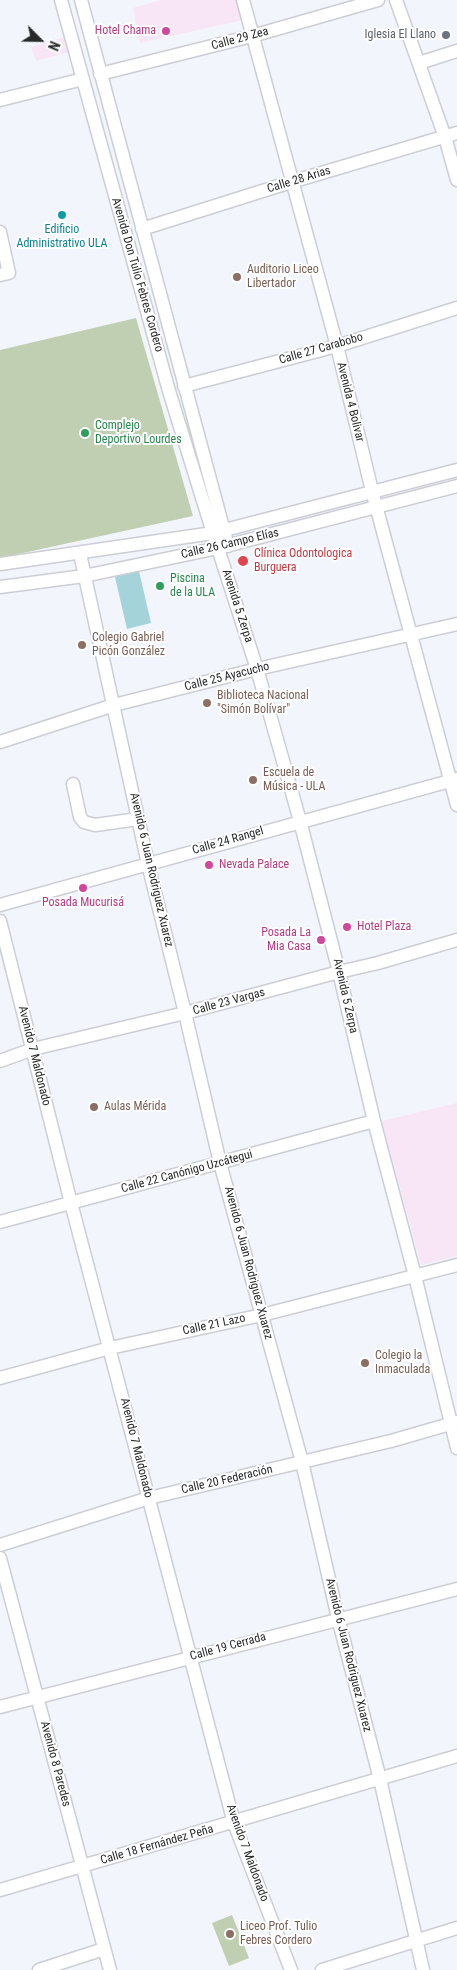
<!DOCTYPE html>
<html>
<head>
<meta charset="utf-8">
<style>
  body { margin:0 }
  #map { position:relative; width:457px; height:1970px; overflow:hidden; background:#f2f6fc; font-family:"Roboto Condensed",sans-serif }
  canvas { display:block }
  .north { position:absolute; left:15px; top:15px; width:50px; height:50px; -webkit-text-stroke:4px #fff; paint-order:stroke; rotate:113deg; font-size:14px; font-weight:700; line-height:20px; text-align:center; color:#28292b }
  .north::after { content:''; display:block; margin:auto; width:18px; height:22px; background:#28292b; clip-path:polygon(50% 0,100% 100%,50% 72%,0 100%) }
</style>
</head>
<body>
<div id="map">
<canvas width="457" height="1970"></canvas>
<div class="north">N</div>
</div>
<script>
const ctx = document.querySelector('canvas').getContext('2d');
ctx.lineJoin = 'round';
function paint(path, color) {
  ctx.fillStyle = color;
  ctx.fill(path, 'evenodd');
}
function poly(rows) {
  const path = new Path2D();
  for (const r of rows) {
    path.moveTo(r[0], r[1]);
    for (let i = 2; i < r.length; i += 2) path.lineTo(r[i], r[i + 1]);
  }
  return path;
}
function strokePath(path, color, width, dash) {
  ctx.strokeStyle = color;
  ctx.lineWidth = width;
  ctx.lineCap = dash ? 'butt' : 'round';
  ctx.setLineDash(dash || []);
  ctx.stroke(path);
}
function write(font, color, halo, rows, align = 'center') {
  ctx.font = font + ' "Roboto Condensed",sans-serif';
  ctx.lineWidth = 4;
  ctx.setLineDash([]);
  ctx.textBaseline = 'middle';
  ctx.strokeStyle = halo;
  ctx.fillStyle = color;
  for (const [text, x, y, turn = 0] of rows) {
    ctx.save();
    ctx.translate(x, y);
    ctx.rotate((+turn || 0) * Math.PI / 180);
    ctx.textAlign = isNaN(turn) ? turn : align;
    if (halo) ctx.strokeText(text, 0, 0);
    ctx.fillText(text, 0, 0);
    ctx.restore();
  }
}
const commercial = poly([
  [161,0,242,0,247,19,140,43,133,8],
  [69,36,73,51,36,61,31,47],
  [457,1103,457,1256,421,1265,382,1121]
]);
const green = poly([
  [136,318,193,516,0,558,0,350],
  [232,1915,249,1958,229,1966,212,1923]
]);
const water = poly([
  [139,571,151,623,127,629,115,577]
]);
const minor = poly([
  [61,0,169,391,213,533,257,669,300,821,339,972,374,1121,415,1276,457,1448],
  [81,0,228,546],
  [243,0,337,346,372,491,457,805],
  [396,0,445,137,457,180],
  [419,63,457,51],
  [100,74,252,36,378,0],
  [0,100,83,79],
  [142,229,291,182,457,133],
  [0,232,9,273,0,275],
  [184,386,337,346,457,308],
  [80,554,148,864,185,1013,220,1163,302,1462,338,1618,380,1779,423,1970],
  [0,564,213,533,457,470],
  [0,587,84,576,218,548,457,486],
  [0,742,114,705,257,669,457,624],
  [73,784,80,817,84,822,95,825,138,819],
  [0,905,457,779],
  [0,921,71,1203,234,1823,291,1970],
  [0,1061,33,1049,185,1013,339,972,378,963,457,940],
  [0,1222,374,1121],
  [0,1378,110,1348,262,1315,457,1265],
  [0,1545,149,1498,391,1441,457,1422],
  [0,1558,110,1970],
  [0,1707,457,1589],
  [0,1890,457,1756],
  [39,1970,104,1949],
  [322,1970,457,1928]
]);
const markers = [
  [166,31,5,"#d1479c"],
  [446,35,5,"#6b7280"],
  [62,215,5,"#0f9aa8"],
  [237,277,5,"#8d6e63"],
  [85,433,5,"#2e9e5b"],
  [243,561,6,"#e0444e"],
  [160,586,5,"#2e9e5b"],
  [82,645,5,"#8d6e63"],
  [207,703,5,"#8d6e63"],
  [253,780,5,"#8d6e63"],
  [209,865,5,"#d1479c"],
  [83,888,5,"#d1479c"],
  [347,927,5,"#d1479c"],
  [321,940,5,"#d1479c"],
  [94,1107,5,"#8d6e63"],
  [365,1363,5,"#8d6e63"],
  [230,1934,5,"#8d6e63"]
];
const hotelNames = [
  ["Hotel Chama",156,31],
  ["Nevada Palace",219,865,"left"],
  ["Posada Mucurisá",83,903,"center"],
  ["Hotel Plaza",357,927,"left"],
  ["Posada La",311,933],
  ["Mia Casa",311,947]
];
const worshipNames = [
  ["Iglesia El Llano",436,35]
];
const streetNames = [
  ["Calle 29 Zea",240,39,-15],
  ["Calle 28 Arias",299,180,-17],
  ["Avenida Don Tulio Febres Cordero",137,275,74],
  ["Calle 27 Carabobo",321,349,-16],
  ["Avenida 4 Bolivar",350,402,76],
  ["Calle 26 Campo Elías",230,544,-13],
  ["Avenida 5 Zerpa",237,606,72],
  ["Calle 25 Ayacucho",227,677,-14],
  ["Calle 24 Rangel",228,841,-16],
  ["Avenido 6 Juan Rodriguez Xuarez",151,870,77],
  ["Avenida 5 Zerpa",345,996,77],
  ["Calle 23 Vargas",229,1002,-15],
  ["Avenido 7 Maldonado",34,1056,76],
  ["Calle 22 Canónigo Uzcátegui",187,1172,-15],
  ["Avenido 6 Juan Rodriguez Xuarez",248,1263,75],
  ["Calle 21 Lazo",214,1325,-12],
  ["Avenido 7 Maldonado",136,1448,76],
  ["Calle 20 Federación",227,1480,-13],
  ["Calle 19 Cerrada",228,1647,-15],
  ["Avenido 6 Juan Rodriguez Xuarez",348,1655,76],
  ["Avenido 8 Paredes",55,1764,75],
  ["Calle 18 Fernández Peña",157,1845,-16],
  ["Avenido 7 Maldonado",247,1853,70]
];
const cultureNames = [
  ["Edificio",62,230],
  ["Administrativo ULA",62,244]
];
const educationNames = [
  ["Auditorio Liceo",247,270],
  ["Libertador",247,284],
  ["Colegio Gabriel",92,638],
  ["Picón González",92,652],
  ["Biblioteca Nacional",217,696],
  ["\"Simón Bolívar\"",217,710],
  ["Escuela de",263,773],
  ["Música - ULA",263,787],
  ["Aulas Mérida",104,1107],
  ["Colegio la",375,1356],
  ["Inmaculada",375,1370],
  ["Liceo Prof. Tulio",240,1927],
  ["Febres Cordero",240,1941]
];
const leisureNames = [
  ["Complejo",95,426],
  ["Deportivo Lourdes",95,440],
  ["Piscina",170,579],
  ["de la ULA",170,593]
];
const healthNames = [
  ["Clínica Odontologica",254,554],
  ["Burguera",254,568]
];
paint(commercial, '#f8e5f5');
paint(green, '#c0cfb2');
paint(water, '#a4d4d9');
strokePath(minor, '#cbced4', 15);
strokePath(minor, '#fff', 12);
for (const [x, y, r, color] of markers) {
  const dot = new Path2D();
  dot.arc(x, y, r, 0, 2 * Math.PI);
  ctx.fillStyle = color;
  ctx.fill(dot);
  strokePath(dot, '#fff', 2);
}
write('12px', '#b23c85', '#fff', hotelNames, 'right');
write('12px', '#5b616d', '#fff', worshipNames, 'right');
write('12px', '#28292b', '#fff', streetNames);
write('12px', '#0d838f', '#fff', cultureNames);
write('12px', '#785e54', '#fff', educationNames, 'left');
write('12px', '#27864d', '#fff', leisureNames, 'left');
write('12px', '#be3a42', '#fff', healthNames, 'left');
</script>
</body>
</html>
